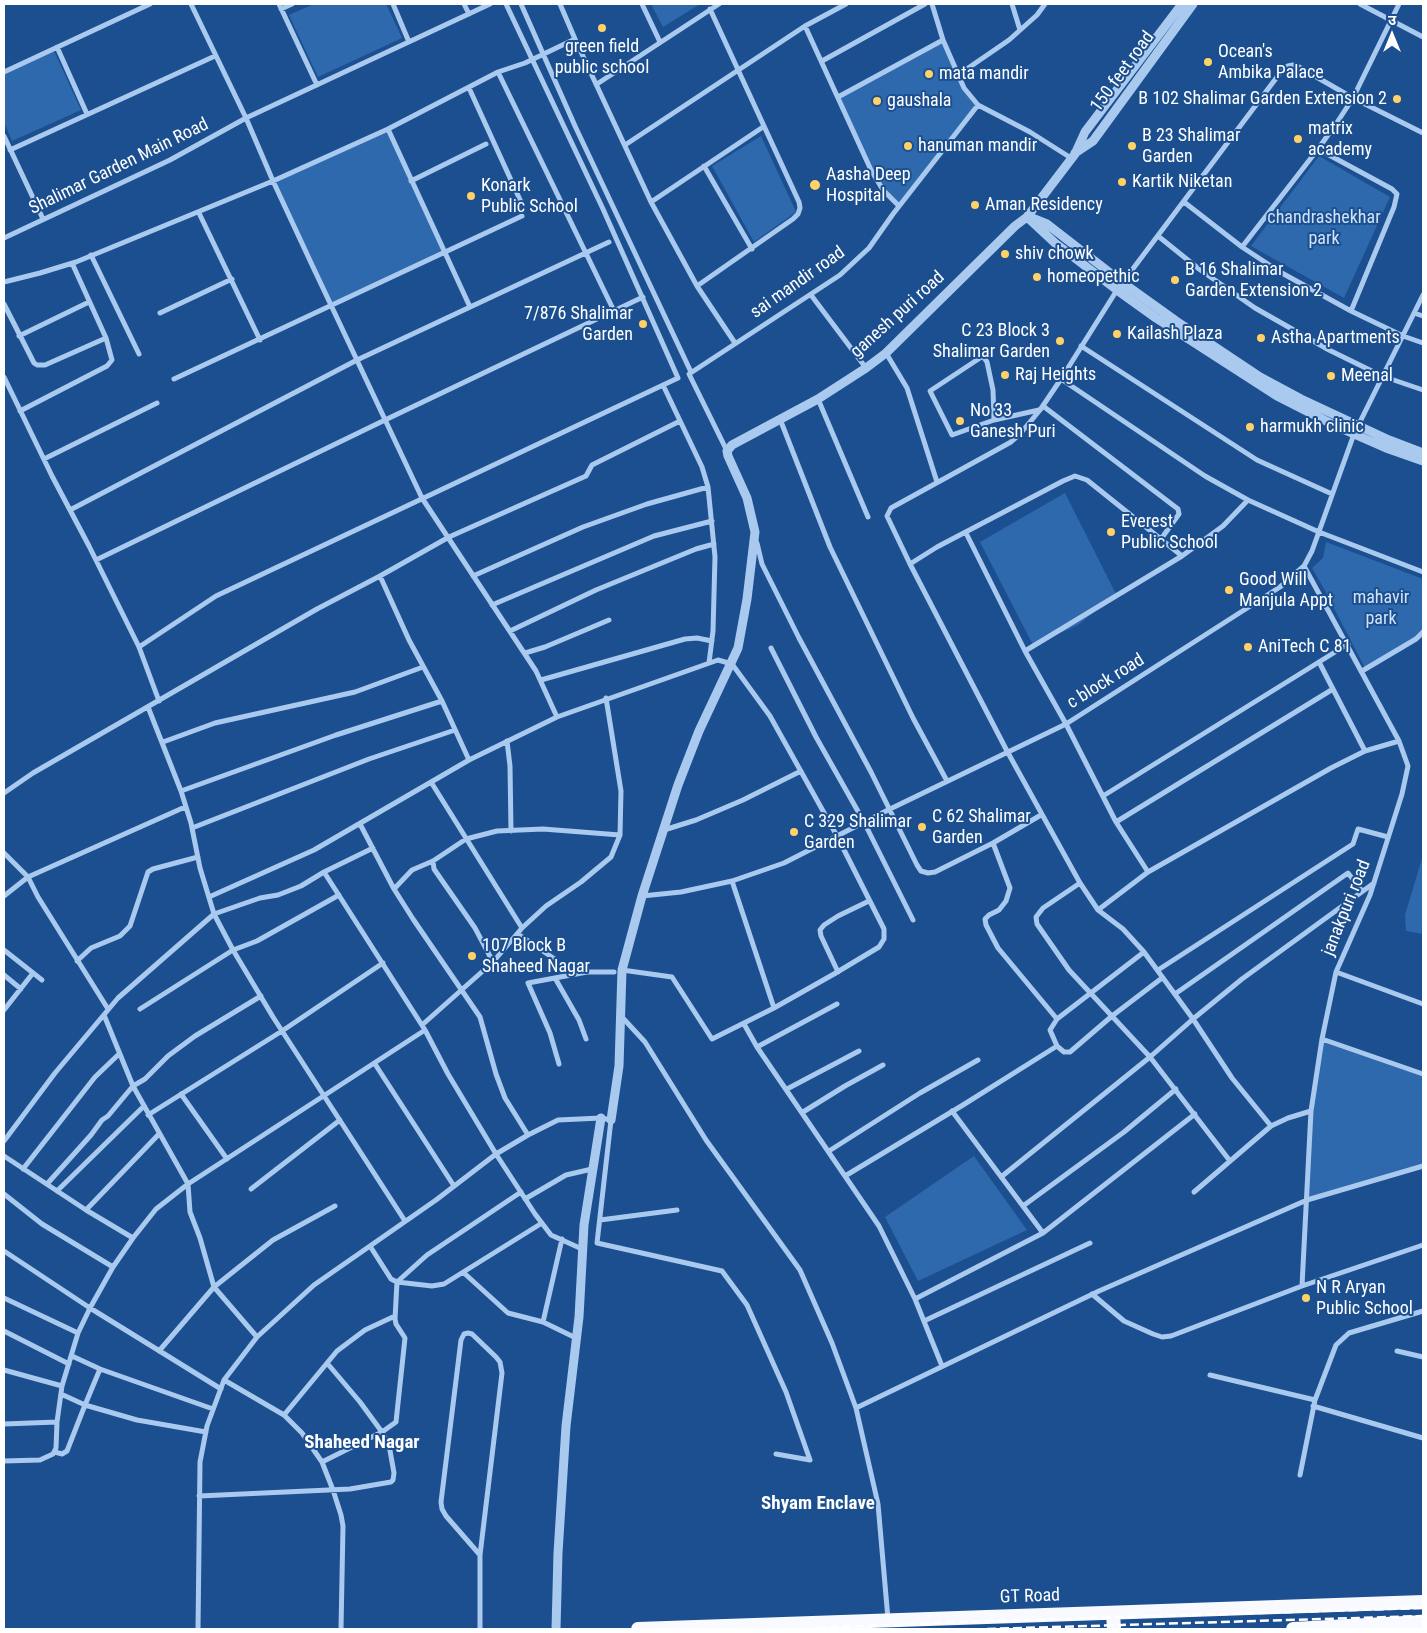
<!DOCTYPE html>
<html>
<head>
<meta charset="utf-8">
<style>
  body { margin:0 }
  #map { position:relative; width:1427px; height:1633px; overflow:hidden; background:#1b4f8f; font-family:"Roboto Condensed","Noto Sans Devanagari",sans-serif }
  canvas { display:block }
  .frame { position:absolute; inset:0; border:5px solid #fff; pointer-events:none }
  .north { position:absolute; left:1367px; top:10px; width:50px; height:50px; -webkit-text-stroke:4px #1b4f8f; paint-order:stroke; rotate:0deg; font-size:14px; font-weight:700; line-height:20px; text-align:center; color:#fff }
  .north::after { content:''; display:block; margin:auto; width:18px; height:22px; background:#fff; clip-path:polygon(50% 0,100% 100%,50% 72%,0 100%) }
</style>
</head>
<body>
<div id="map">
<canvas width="1427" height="1633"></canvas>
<div class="frame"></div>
<div class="north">उ</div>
</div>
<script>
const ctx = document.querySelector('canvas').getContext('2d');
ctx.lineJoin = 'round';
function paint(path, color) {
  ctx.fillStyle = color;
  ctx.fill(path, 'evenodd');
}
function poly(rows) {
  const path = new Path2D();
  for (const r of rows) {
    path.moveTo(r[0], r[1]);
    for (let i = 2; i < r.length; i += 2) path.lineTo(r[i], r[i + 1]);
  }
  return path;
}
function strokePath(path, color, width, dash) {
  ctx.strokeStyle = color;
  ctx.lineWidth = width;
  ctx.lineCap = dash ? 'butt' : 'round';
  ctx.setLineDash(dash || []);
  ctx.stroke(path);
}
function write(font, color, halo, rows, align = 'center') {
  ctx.font = font + ' "Roboto Condensed",sans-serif';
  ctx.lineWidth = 4;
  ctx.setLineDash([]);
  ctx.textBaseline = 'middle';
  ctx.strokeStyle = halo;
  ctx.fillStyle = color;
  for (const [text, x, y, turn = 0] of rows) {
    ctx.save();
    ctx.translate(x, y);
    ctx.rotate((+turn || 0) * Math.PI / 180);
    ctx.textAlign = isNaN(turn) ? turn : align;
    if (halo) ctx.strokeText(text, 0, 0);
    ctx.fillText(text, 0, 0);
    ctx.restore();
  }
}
const green = poly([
  [314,4,386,4,402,38,318,77,289,15],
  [651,4,700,4,663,27],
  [943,40,963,88,978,105,899,206,883,190,838,97],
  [54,51,81,110,12,141,4,122,4,74],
  [388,129,444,252,331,306,273,181],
  [761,136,796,212,754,242,712,166],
  [1319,156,1390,197,1344,298,1251,246],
  [1065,493,1116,594,1078,625,1033,645,980,542],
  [1326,542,1423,579,1422,638,1366,670,1323,587,1312,568,1323,558],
  [1423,855,1423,934,1406,931,1405,915],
  [1322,1039,1423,1074,1423,1166,1307,1200,1311,1111],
  [974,1156,1027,1230,918,1281,885,1217]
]);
const minor = poly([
  [191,4,246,118,273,181,313,267,422,498,536,671,557,717],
  [279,4,317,85],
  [393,4,409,42],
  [464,4,469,14],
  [521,4,575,126,691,372],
  [560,4,575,39,651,202,697,286,735,343],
  [642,4,660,42],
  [932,4,943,40,964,88,978,105,1030,132,1071,158],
  [1012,4,1020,30],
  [1360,4,1423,37],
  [281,9,292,4],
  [805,26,871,170,883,190,899,206],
  [57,47,87,114],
  [822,61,925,4],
  [4,72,150,4],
  [498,72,614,311],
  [958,75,1009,40,1037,15,1045,4],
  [597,84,719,4],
  [469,88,521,202],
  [838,97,943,40],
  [388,129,470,307],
  [4,136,43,219],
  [625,145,805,26,846,4],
  [1318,149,1392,189,1397,194,1394,207,1351,311],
  [10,150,215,56],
  [704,166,752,249],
  [411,181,486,144],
  [651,202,763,127],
  [1184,202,1242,247,1280,272,1351,311,1403,336,1423,343],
  [199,213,260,340],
  [1158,236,1199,269,1255,308,1329,350,1382,376,1423,390],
  [4,238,170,160,246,118,490,4],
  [1242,247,1318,149,1338,121,1353,98,1399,4],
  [91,255,139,354],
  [4,282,40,273,76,262,273,181,388,129,498,72,525,63,575,39],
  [697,286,793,219,798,214,800,208,799,202,710,9],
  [811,295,866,368],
  [4,304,34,363,37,365,45,365,106,338],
  [160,313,232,279],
  [1414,313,1423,316],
  [19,336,89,302],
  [1081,346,1257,460,1332,494],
  [886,353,907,388,937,482],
  [4,377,52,476,89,546,139,647,159,701],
  [174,379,522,216],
  [1061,379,1205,476,1248,500,1319,532,1423,572],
  [663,385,702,467,708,487,715,557,713,631,709,663],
  [818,399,868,517],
  [1043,406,1178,509,1179,514,1161,539],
  [20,411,107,366,112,360,106,338,72,263],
  [780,419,830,547,913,718,947,781],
  [994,420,952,435,930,391,983,356,987,362,993,390,994,420,1039,410],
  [727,451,689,374,840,275,869,248,893,214,978,105],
  [44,459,157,403],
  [70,510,357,360,609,242],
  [966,533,1025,651,1066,724,1116,822,1148,872],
  [757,543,762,564,799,638,871,772,917,865,921,871,928,873,935,872,993,843,1041,815],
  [96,560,385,420,643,297],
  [910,564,937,547,1063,481,1075,476,1087,480,1182,556],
  [380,576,409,640,442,701,469,760],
  [473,576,583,527,647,504,708,487],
  [492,605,654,536,712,521],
  [510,631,596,590,696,549,714,544],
  [139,647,216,596,678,378,603,209,506,4],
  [771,648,816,737,864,822,913,920],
  [1025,651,1182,556,1223,526,1248,500],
  [525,653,545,647,609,620],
  [1319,662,1365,751],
  [1362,671,1416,639,1423,632],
  [541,680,685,639,697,638,712,641],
  [148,707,181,791,191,823,200,868,214,914,233,950,273,1017,405,1221],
  [507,741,510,766,511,831],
  [163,742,215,723,355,692,423,667],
  [431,782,522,928],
  [181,791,336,735,442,701],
  [4,793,33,773,317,609,380,576,449,537,586,476,592,465,680,421],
  [1103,796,1348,644],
  [1116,822,1333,689],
  [360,824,394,889,413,919,480,1017,496,1074,505,1098,528,1135],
  [192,828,369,759,455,730],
  [664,830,696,820,743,800,801,771],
  [993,843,1010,888,1006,901,999,910,989,915,985,919,986,925,998,948,1057,1019],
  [4,853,28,877,38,897,108,1009],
  [433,861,434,869,475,928,493,962],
  [324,872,425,1030,448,1074,496,1154,535,1214,551,1235,582,1249],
  [732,881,774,1008],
  [1080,883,1043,908,1036,917,1037,924,1069,970,1150,1057,1230,1161],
  [394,889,412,870,433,861,466,839,497,831,543,829,620,835],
  [4,896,28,877,185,807],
  [642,896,681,892,732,881,784,863,890,809,1066,724,1280,587,1304,566,1312,551,1354,434,1423,295],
  [209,897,314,850,469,760,557,717,718,660,732,664,770,716,837,836,884,929,884,939,879,947,834,974,774,1008,712,1039,672,977,622,970],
  [1098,910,1148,872,1331,768,1365,751,1399,741],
  [518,934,556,960],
  [4,950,42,980],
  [77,961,91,948,120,936,130,926,148,872,153,869,198,857],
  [1158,970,1353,844,1358,829,1388,837],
  [838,972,821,936,820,930,824,925,838,916,869,901],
  [1336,972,1423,1004],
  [4,975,21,989],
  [555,978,579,1020,586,1039],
  [1175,994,1348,873,1362,891],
  [140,1009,233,950,257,941,339,895],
  [4,1010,33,973],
  [104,1015,133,1086,188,1184,190,1212,200,1238,214,1287,257,1337],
  [621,1016,645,1042,706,1140,800,1270,832,1343,856,1408,1099,1291,1307,1200,1423,1166],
  [744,1024,757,1047,879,1226,915,1299,942,1366],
  [422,1025,493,962,522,928,546,906,581,882,611,857,620,835,621,791,606,698],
  [1322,1039,1423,1074],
  [1057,1046,1050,1030,1057,1019,1144,952],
  [757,1047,837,1004],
  [375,1064,454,1186],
  [559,1064,550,1033,528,983,587,972,614,972],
  [787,1089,859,1051],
  [181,1094,227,1159],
  [803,1112,845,1086,883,1065],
  [148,1115,282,1031,383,963],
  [1271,1126,1232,1078,1193,1019,1144,952,1123,929,1098,910,1080,883,1007,751,910,564,887,516,891,508,1011,442,1020,434,1040,410,1061,379,1117,290,1283,69,1288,66,1293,65,1299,67,1353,98,1423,133],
  [4,1141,55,1073,118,998,214,914,260,898,278,895,301,886,324,872,373,848],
  [829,1151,920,1093,978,1060],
  [4,1156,86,1210,133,1238],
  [23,1169,95,1077,119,1054],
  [845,1176,963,1105,1057,1046,1064,1052,1070,1052,1112,1016,1162,978],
  [1001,1177,1150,1057,1193,1019,1242,979,1374,883],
  [47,1184,91,1135,102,1120,108,1116,133,1086,145,1079,168,1056,195,1036,261,996],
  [251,1189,340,1120],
  [57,1191,144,1106],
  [1194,1192,1271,1126,1288,1118,1311,1111],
  [4,1194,42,1224,113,1267],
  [525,1199,566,1175,592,1169],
  [1023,1206,1124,1132,1176,1089],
  [86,1210,159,1134],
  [600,1220,677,1210],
  [1043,1233,1195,1114],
  [370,1246,391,1279,397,1282,432,1286,444,1284,542,1223],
  [4,1251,90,1308,221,1389],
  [464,1273,508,1313,543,1322,576,1338],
  [1302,1286,1311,1111,1322,1039,1336,972,1370,895,1402,794,1408,766,1399,741,1304,566],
  [1092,1294,1124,1321,1153,1334,1162,1337,1171,1336,1302,1286,1423,1245],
  [4,1298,78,1333],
  [915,1299,1043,1233,952,1111],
  [924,1321,1090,1243],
  [543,1322,562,1239],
  [4,1331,69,1364],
  [159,1351,214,1287,273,1240,335,1206],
  [1397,1351,1423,1357],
  [72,1356,100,1369,213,1409],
  [100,1369,85,1405,137,1420,206,1432],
  [4,1370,62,1386],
  [1210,1375,1315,1400],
  [224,1380,284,1415,302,1433,322,1462,333,1490,341,1515,343,1526,341,1629],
  [1313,1406,1423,1438],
  [856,1408,878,1504,888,1619],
  [284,1415,337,1351,365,1330,395,1316],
  [4,1424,57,1422],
  [55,1452,62,1454,67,1451,85,1405,61,1394],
  [4,1461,40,1460,53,1454,56,1448,57,1422,62,1386,78,1333,90,1308,113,1267,133,1238,156,1209,188,1184,425,1030],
  [322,1462,382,1432,396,1422,405,1338,396,1324,395,1319,397,1282,427,1255,521,1192],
  [1300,1475,1315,1400,1336,1345,1349,1333,1423,1311],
  [199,1496,350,1489,391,1482,393,1480,394,1473,389,1445,382,1432,360,1402,327,1363],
  [480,1555,446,1516,442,1509,441,1502,461,1340,464,1334,468,1333,472,1334,496,1357,500,1362,502,1373,480,1555,480,1629],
  [198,1629,200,1462,207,1426,224,1380,257,1337,314,1285,436,1200,496,1154,528,1135,558,1120,601,1118,611,1120,597,1243,722,1271,747,1305,786,1392,810,1460,776,1454]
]);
const tertiary = poly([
  [1075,153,1093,141,1193,4],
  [1027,217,1055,243,1117,290,1156,318,1277,396,1338,427,1386,448,1423,461],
  [1032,218,1047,224,1123,283,1176,321,1260,377,1301,399,1389,440,1423,453],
  [611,1120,619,1066,622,970,642,896,678,785,699,731,738,648,747,599,755,532,747,498,728,456,727,451,732,445,818,399,866,368,886,353,1015,226,1027,217,1075,154,1085,132,1182,4],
  [556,1629,558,1553,566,1426,579,1317,584,1225,601,1118]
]);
const trunk = poly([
  [1113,1613,1114,1629],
  [638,1629,1423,1602],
  [1293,1629,1423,1622]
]);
const rail = poly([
  [790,1629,991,1621,1423,1608],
  [987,1629,1423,1616]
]);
const markers = [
  [602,28,5,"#ffd166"],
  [1208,62,5,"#ffd166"],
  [929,74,5,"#ffd166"],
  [1397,99,5,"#ffd166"],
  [877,101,5,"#ffd166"],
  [1298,139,5,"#ffd166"],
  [908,146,5,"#ffd166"],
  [1132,146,5,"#ffd166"],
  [1122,182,5,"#ffd166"],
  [815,185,6,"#ffd166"],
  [471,196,5,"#ffd166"],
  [975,205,5,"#ffd166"],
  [1005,254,5,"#ffd166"],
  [1037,277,5,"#ffd166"],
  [1175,280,5,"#ffd166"],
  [643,324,5,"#ffd166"],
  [1117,334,5,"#ffd166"],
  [1261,338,5,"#ffd166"],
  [1060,341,5,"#ffd166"],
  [1005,375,5,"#ffd166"],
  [1331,376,5,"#ffd166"],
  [960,421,5,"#ffd166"],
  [1250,427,5,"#ffd166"],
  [1111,532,5,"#ffd166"],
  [1229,590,5,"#ffd166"],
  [1248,647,5,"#ffd166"],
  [922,827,5,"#ffd166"],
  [794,832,5,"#ffd166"],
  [472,956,5,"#ffd166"],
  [1306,1298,5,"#ffd166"]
];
const poiNames = [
  ["green field",602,47,"center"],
  ["public school",602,68,"center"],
  ["Ocean's",1218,52],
  ["Ambika Palace",1218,73],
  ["mata mandir",939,74],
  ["B 102 Shalimar Garden Extension 2",1387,99,"right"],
  ["gaushala",887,101],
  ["matrix",1308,129],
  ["academy",1308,150],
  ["B 23 Shalimar",1142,136],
  ["Garden",1142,157],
  ["hanuman mandir",918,146],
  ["Aasha Deep",826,175],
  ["Hospital",826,196],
  ["Kartik Niketan",1132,182],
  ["Konark",481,186],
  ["Public School",481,207],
  ["Aman Residency",985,205],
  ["shiv chowk",1015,254],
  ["B 16 Shalimar",1185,270],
  ["Garden Extension 2",1185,291],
  ["homeopethic",1047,277],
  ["7/876 Shalimar",633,314,"right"],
  ["Garden",633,335,"right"],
  ["C 23 Block 3",1050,331,"right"],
  ["Shalimar Garden",1050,352,"right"],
  ["Kailash Plaza",1127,334],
  ["Astha Apartments",1271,338],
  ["Raj Heights",1015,375],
  ["Meenal",1341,376],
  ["No 33",970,411],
  ["Ganesh Puri",970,432],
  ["harmukh clinic",1260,427],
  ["Everest",1121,522],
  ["Public School",1121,543],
  ["Good Will",1239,580],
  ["Manjula Appt",1239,601],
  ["AniTech C 81",1258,647],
  ["C 62 Shalimar",932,817],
  ["Garden",932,838],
  ["C 329 Shalimar",804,822],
  ["Garden",804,843],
  ["107 Block B",482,946],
  ["Shaheed Nagar",482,967],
  ["N R Aryan",1316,1288],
  ["Public School",1316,1309]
];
const streetNames = [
  ["150 feet road",1123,72,-54],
  ["Shalimar Garden Main Road",119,167,-26],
  ["sai mandir road",798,283,-35],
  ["ganesh puri road",898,315,-42],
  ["c block road",1106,682,-32],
  ["janakpuri road",1347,908,-68],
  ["GT Road",1030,1597,-2]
];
const parkNames = [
  ["chandrashekhar",1324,218],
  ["park",1324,239],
  ["mahavir",1381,598],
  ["park",1381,619]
];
const neighbourhoodNames = [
  ["Shaheed Nagar",362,1443],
  ["Shyam Enclave",818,1504]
];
paint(green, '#2e69ad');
strokePath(minor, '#a9c9ee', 5);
strokePath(tertiary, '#a9c9ee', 9);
strokePath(trunk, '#f8faff', 14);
strokePath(rail, '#fff', 2.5, [9, 4]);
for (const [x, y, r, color] of markers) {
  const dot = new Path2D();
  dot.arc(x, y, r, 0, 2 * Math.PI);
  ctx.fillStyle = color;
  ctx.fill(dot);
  strokePath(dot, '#1b4f8f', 2);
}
write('18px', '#fff', '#1b4f8f', poiNames, 'left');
write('18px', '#fff', '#1b4f8f', streetNames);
write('18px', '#cfe3fa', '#1b4f8f', parkNames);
write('bold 19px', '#fff', '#1b4f8f', neighbourhoodNames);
</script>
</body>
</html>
